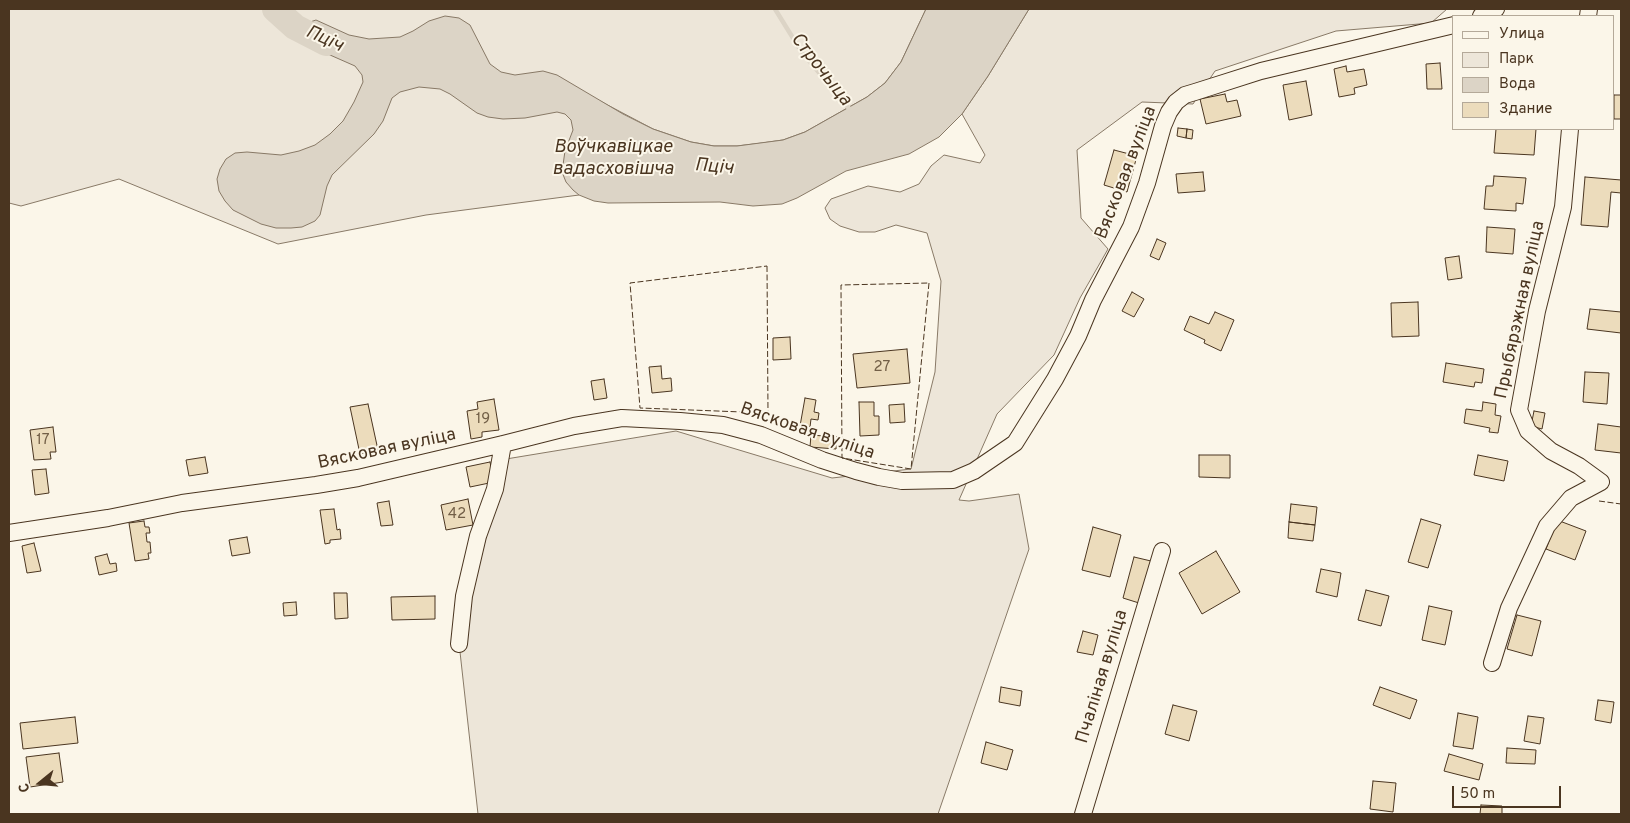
<!DOCTYPE html>
<html>
<head>
<meta charset="utf-8">
<style>
  body { margin:0 }
  #map { position:relative; width:1630px; height:823px; overflow:hidden; background:#fbf6e9; font-family:Overpass,sans-serif }
  canvas { display:block }
  .frame { position:absolute; inset:0; border:10px solid #4a3520; pointer-events:none }
  .legend { position:absolute; left:1452px; top:15px; width:162px; height:115px; box-sizing:border-box; background:#fbf6e9; border:1px solid #b4a999; margin:0; padding:6px 9px; list-style:none; font-size:15px; color:#4a3520 }
  .legend li { display:flex; align-items:center; gap:10px; height:25px }
  .legend b { width:25px; border:1px solid #b4a999 }
  .north { position:absolute; left:15px; top:758px; width:50px; height:50px; -webkit-text-stroke:4px #fbf6e9; paint-order:stroke; rotate:253deg; font-size:14px; font-weight:700; line-height:20px; text-align:center; color:#4a3520 }
  .north::after { content:''; display:block; margin:auto; width:18px; height:22px; background:#4a3520; clip-path:polygon(50% 0,100% 100%,50% 72%,0 100%) }
  .scale { position:absolute; left:1452px; top:786px; width:109px; height:22px; box-sizing:border-box; border:2px solid #4a3520; border-top:0; padding-left:6px; font-size:15px; line-height:18px; white-space:nowrap; color:#4a3520; -webkit-text-stroke:4px #fbf6e9; paint-order:stroke }
</style>
</head>
<body>
<div id="map">
<canvas width="1630" height="823"></canvas>
<div class="frame"></div>
<ul class="legend">
<li><b style="height:6px;background:#fbf6e9"></b>Улица</li>
<li><b style="height:14px;background:#ede6d9"></b>Парк</li>
<li><b style="height:14px;background:#dcd4c6"></b>Вода</li>
<li><b style="height:14px;background:#ecdcbc"></b>Здание</li>
</ul>
<div class="north">С</div>
<div class="scale">50 m</div>
</div>
<script>
const ctx = document.querySelector('canvas').getContext('2d');
ctx.lineJoin = 'round';
function paint(path, color) {
  ctx.fillStyle = color;
  ctx.fill(path, 'evenodd');
}
function poly(rows) {
  const path = new Path2D();
  for (const r of rows) {
    path.moveTo(r[0], r[1]);
    for (let i = 2; i < r.length; i += 2) path.lineTo(r[i], r[i + 1]);
  }
  return path;
}
function strokePath(path, color, width, dash) {
  ctx.strokeStyle = color;
  ctx.lineWidth = width;
  ctx.lineCap = dash ? 'butt' : 'round';
  ctx.setLineDash(dash || []);
  ctx.stroke(path);
}
function write(font, color, halo, rows, align = 'center') {
  ctx.font = font + ' Overpass,sans-serif';
  ctx.lineWidth = 4;
  ctx.setLineDash([]);
  ctx.textBaseline = 'middle';
  ctx.strokeStyle = halo;
  ctx.fillStyle = color;
  for (const [text, x, y, turn = 0] of rows) {
    ctx.save();
    ctx.translate(x, y);
    ctx.rotate((+turn || 0) * Math.PI / 180);
    ctx.textAlign = isNaN(turn) ? turn : align;
    if (halo) ctx.strokeText(text, 0, 0);
    ctx.fillText(text, 0, 0);
    ctx.restore();
  }
}
const green = poly([
  [9,9,926,9,901,62,885,83,867,97,805,132,783,140,762,143,737,146,714,146,691,142,653,129,600,101,579,195,426,215,278,244,119,179,21,206,9,203,9,9],
  [1029,9,1447,9,1431,23,1336,31,1215,71,1193,104,1142,102,1077,150,1081,218,1108,249,1080,298,1054,355,997,414,959,500,969,501,1019,494,1029,549,938,814,478,814,459,643,506,459,676,431,832,478,911,469,935,372,941,281,927,233,896,225,875,232,859,232,840,226,830,219,825,208,831,199,868,186,900,192,919,184,931,166,944,155,980,163,985,155,962,114,988,76,1029,9]
]);
const water = poly([
  [926,9,1029,9,988,76,962,114,939,137,909,154,846,171,797,198,782,204,753,206,720,202,608,203,594,201,579,195,573,190,566,182,562,172,565,151,573,130,571,120,565,114,557,112,525,118,503,119,488,117,477,113,450,94,440,89,419,87,400,92,392,98,383,121,374,134,332,175,327,186,320,215,315,221,302,227,291,228,276,228,261,224,233,210,225,201,219,191,217,179,220,169,226,159,235,153,247,152,281,155,299,151,315,145,330,134,343,121,354,102,363,82,362,75,355,66,296,40,295,27,316,20,349,35,369,39,400,37,413,31,429,21,445,16,459,18,470,25,490,64,501,72,515,75,543,71,557,75,623,114,653,129,691,142,714,146,737,146,783,140,805,132,867,97,885,83,901,62,926,9]
]);
const stream = poly([
  [775,9,801,51,852,112]
]);
const river = poly([
  [275,9,295,27,326,43]
]);
const building = poly([
  [1440,63,1442,89,1427,89,1426,64,1440,63],
  [1346,66,1347,72,1364,69,1367,85,1354,88,1355,94,1339,97,1334,69,1346,66],
  [1306,81,1312,115,1289,120,1283,85,1306,81],
  [1225,94,1227,102,1237,100,1241,116,1206,124,1200,99,1225,94],
  [1614,95,1621,95,1621,119,1614,119,1614,95],
  [1178,128,1187,129,1186,138,1177,136,1178,128],
  [1187,129,1193,130,1192,139,1186,138,1187,129],
  [1496,129,1536,129,1534,155,1494,153,1496,129],
  [1114,150,1137,156,1127,192,1104,185,1114,150],
  [1203,172,1205,191,1178,193,1176,174,1203,172],
  [1494,176,1526,178,1523,204,1516,203,1516,211,1484,209,1486,186,1493,186,1494,176],
  [1585,177,1621,180,1621,193,1611,192,1608,227,1581,225,1585,177],
  [1487,227,1515,229,1513,254,1486,252,1487,227],
  [1157,239,1166,243,1159,260,1150,256,1157,239],
  [1459,256,1462,278,1448,280,1445,258,1459,256],
  [1132,292,1144,299,1134,317,1122,311,1132,292],
  [1418,302,1419,336,1392,337,1391,303,1418,302],
  [1590,309,1621,312,1621,333,1587,329,1590,309],
  [1215,312,1234,320,1221,351,1204,343,1205,340,1184,330,1190,316,1209,324,1215,312],
  [790,337,791,359,773,360,773,338,790,337],
  [907,349,910,383,857,388,853,354,907,349],
  [1446,363,1484,369,1482,383,1475,382,1474,387,1443,382,1446,363],
  [661,366,662,379,671,378,672,391,652,393,649,367,661,366],
  [1585,372,1609,373,1607,404,1583,402,1585,372],
  [604,379,607,398,594,400,591,381,604,379],
  [805,398,816,400,814,412,819,413,818,420,811,419,810,427,800,426,805,398],
  [494,399,499,430,482,432,482,437,471,439,467,411,478,409,477,402,494,399],
  [859,402,874,402,874,416,879,416,879,435,860,436,859,402],
  [1483,402,1496,404,1495,415,1501,416,1498,433,1489,432,1490,428,1464,423,1466,409,1482,411,1483,402],
  [368,404,378,450,360,454,350,407,368,404],
  [904,404,905,422,890,423,889,405,904,404],
  [1534,411,1545,413,1542,429,1531,426,1534,411],
  [1598,424,1621,427,1621,453,1595,450,1598,424],
  [53,427,56,452,50,452,51,459,34,460,30,430,53,427],
  [811,435,837,437,836,449,810,447,811,435],
  [1199,455,1230,455,1230,478,1199,477,1199,455],
  [1478,455,1508,461,1504,481,1474,475,1478,455],
  [205,457,208,473,189,476,186,460,205,457],
  [490,462,494,482,470,487,466,467,490,462],
  [46,469,49,493,35,495,32,470,46,469],
  [468,499,473,525,446,530,441,505,468,499],
  [389,501,393,525,381,526,377,503,389,501],
  [1291,504,1317,507,1315,525,1289,522,1291,504],
  [334,509,337,530,340,529,341,539,330,540,330,543,325,544,320,510,334,509],
  [1421,519,1441,525,1428,568,1408,562,1421,519],
  [1557,520,1586,531,1575,560,1546,549,1557,520],
  [144,521,145,527,149,527,150,533,146,533,147,542,150,542,151,553,148,553,149,559,135,561,129,523,144,521],
  [1289,522,1315,525,1313,541,1288,538,1289,522],
  [1093,527,1121,535,1110,577,1082,570,1093,527],
  [247,537,250,553,232,556,229,540,247,537],
  [34,543,41,571,27,573,22,546,34,543],
  [1216,551,1240,592,1202,614,1179,573,1216,551],
  [107,554,110,564,116,563,117,571,99,575,95,557,107,554],
  [1134,557,1151,561,1139,603,1123,598,1134,557],
  [1321,569,1341,573,1337,597,1316,592,1321,569],
  [1366,590,1389,596,1381,626,1358,620,1366,590],
  [334,593,347,593,348,618,335,619,334,593],
  [435,596,435,619,392,620,391,597,435,596],
  [296,602,297,615,284,616,283,603,296,602],
  [1429,606,1452,611,1445,645,1422,640,1429,606],
  [1517,615,1541,621,1532,656,1507,649,1517,615],
  [1083,631,1098,635,1093,655,1077,652,1083,631],
  [1001,687,1022,691,1020,706,999,702,1001,687],
  [1380,687,1417,700,1410,719,1373,705,1380,687],
  [1598,700,1614,702,1611,723,1595,720,1598,700],
  [1173,705,1197,711,1189,741,1165,734,1173,705],
  [1458,713,1478,717,1473,749,1453,746,1458,713],
  [1528,716,1544,718,1540,744,1524,741,1528,716],
  [75,717,78,743,23,749,20,723,75,717],
  [986,742,1013,750,1007,770,981,763,986,742],
  [1507,748,1536,750,1535,764,1506,763,1507,748],
  [59,753,63,782,30,787,26,757,59,753],
  [1449,754,1483,764,1479,780,1444,771,1449,754],
  [1373,781,1396,783,1393,812,1370,809,1373,781],
  [1481,805,1502,806,1502,814,1480,814,1481,805]
]);
const minor = poly([
  [1481,16,1496,9],
  [1588,16,1589,9],
  [9,533,108,518,182,503,316,485,358,478,503,444,574,426,622,418,680,421,723,425,761,435,822,460,856,471,879,477,902,481,953,480,974,471,1015,443,1055,379,1078,336,1093,300,1131,227,1147,183,1163,126,1169,112,1176,102,1185,95,1195,92,1261,71,1454,25],
  [459,644,464,596,478,536,495,489,503,444],
  [1492,663,1509,608,1547,526,1571,498,1601,482,1579,466,1551,451,1528,431,1519,410,1537,311,1563,207,1570,129],
  [1083,814,1162,551]
]);
const fence = poly([
  [767,266,768,413,640,408,630,283,767,266],
  [929,283,911,469,842,458,841,285,929,283],
  [1599,501,1621,504]
]);
const numberNames = [
  ["27",882,368],
  ["19",483,420],
  ["17",43,441],
  ["42",457,515]
];
const streetNames = [
  ["Вясковая вуліца",1127,173,-69],
  ["Прыбярэжная вуліца",1521,310,-78],
  ["Вясковая вуліца",807,432,19],
  ["Вясковая вуліца",387,450,-12],
  ["Пчаліная вуліца",1103,677,-73]
];
const waterNames = [
  ["Пціч",324,40,24],
  ["Строчыца",820,70,52],
  ["Воўчкавіцкае",613,148],
  ["вадасховішча",613,170],
  ["Пціч",714,168,5]
];
paint(green, '#ede6d9');
strokePath(green, '#887966', 1);
paint(water, '#dcd4c6');
strokePath(water, '#887966', 1);
strokePath(stream, '#dcd4c6', 4.5);
strokePath(river, '#dcd4c6', 26);
paint(building, '#ecdcbc');
strokePath(building, '#4a3520', 1);
strokePath(minor, '#4a3520', 18);
strokePath(minor, '#fbf6e9', 16);
strokePath(fence, '#4a3520', 1, [6, 2.5]);
write('15px', '#725f47', null, numberNames);
write('18px', '#4a3520', '#fbf6e9', streetNames);
write('italic 19px', '#4a3520', '#fbf6e9', waterNames);
</script>
</body>
</html>
